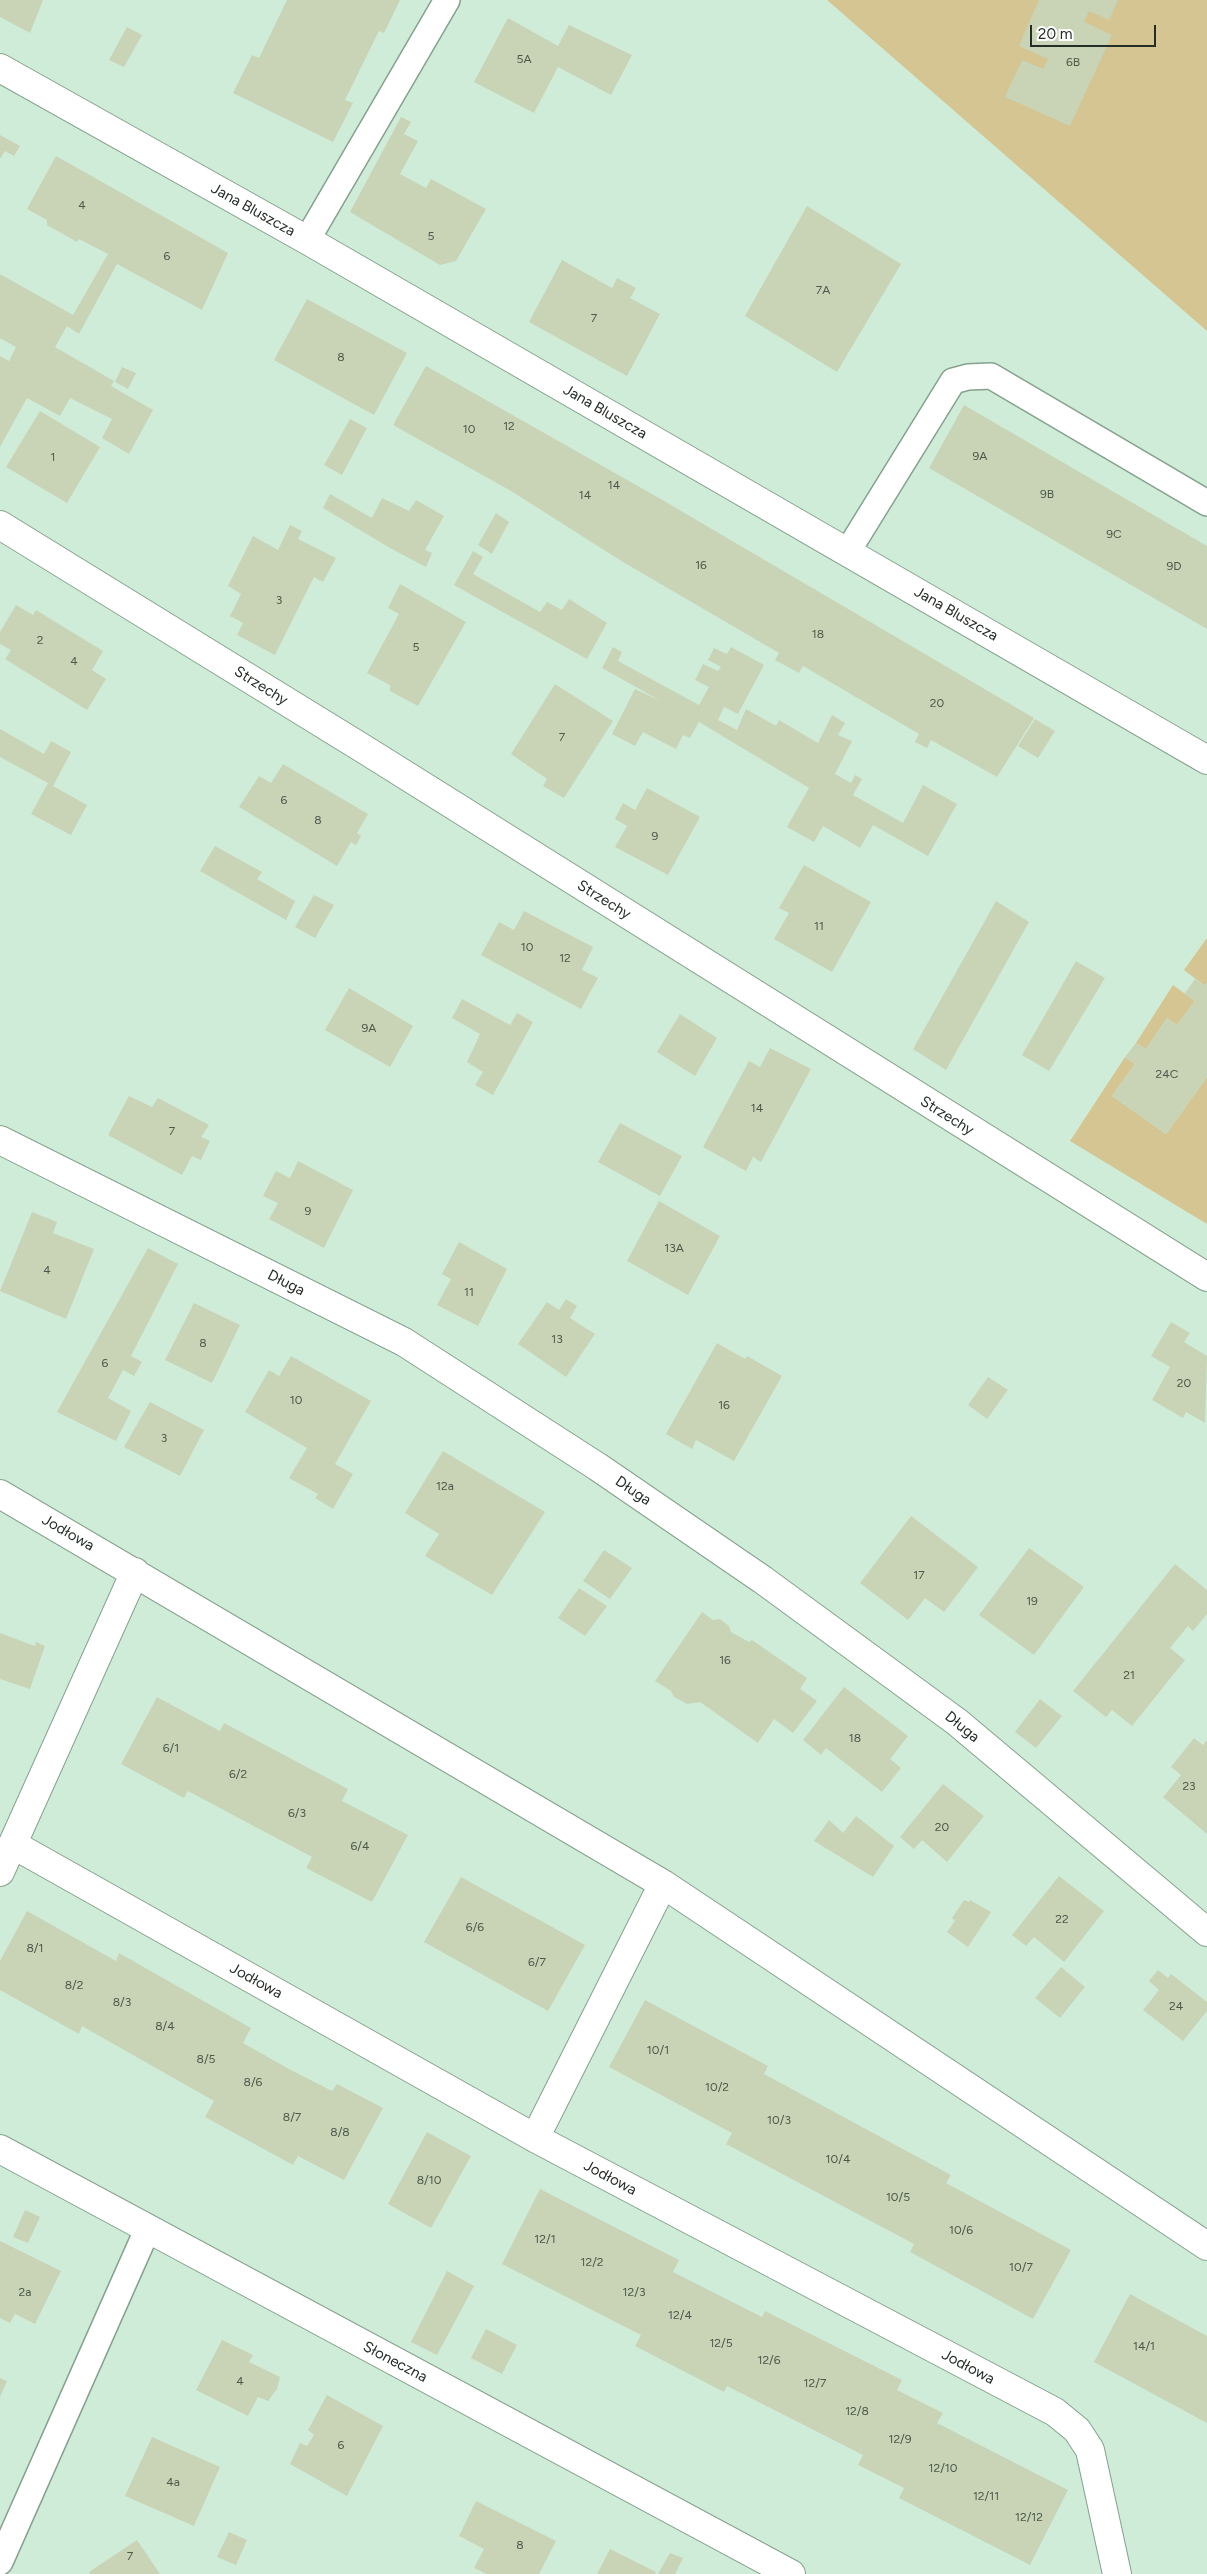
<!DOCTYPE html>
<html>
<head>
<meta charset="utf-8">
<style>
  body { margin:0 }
  #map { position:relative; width:1207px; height:2574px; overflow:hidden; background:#cfecd8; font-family:Figtree,sans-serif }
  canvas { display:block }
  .scale { position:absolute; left:1030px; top:25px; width:126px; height:22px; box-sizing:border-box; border:2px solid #232e26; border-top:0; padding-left:6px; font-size:15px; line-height:18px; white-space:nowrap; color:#232e26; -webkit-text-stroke:4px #fff; paint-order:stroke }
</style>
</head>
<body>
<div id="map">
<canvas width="1207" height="2574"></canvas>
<div class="scale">20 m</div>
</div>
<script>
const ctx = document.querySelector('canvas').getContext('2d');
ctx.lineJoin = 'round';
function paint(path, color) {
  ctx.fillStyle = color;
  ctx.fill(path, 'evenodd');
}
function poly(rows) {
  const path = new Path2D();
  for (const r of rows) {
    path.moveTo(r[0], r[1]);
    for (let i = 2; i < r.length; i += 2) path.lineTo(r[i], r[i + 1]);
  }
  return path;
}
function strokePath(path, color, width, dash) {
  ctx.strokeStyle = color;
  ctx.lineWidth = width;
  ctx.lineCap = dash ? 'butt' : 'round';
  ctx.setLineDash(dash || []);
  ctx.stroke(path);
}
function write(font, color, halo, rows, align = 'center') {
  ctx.font = font + ' Figtree,sans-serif';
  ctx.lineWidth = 4.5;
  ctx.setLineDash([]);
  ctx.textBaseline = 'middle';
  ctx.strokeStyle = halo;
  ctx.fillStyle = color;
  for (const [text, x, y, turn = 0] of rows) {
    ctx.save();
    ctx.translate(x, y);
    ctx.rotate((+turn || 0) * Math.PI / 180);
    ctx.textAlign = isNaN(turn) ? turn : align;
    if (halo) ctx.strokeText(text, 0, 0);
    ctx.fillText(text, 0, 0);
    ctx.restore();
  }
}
const green = poly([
  [827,0,1207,0,1207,331],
  [1207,938,1207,983,1205,986,1184,970],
  [1173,985,1195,1001,1177,1025,1167,1018,1146,1049,1136,1043],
  [1125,1057,1135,1064,1112,1096,1166,1134,1207,1077,1207,1224,1070,1141]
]);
const building = poly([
  [0,0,43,0,30,33,0,17],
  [287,0,400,0,384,33,379,31,345,100,353,103,333,142,233,93,252,55,259,58],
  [1039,0,1118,0,1109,20,1089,11,1084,22,1112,35,1070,126,1005,97,1022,60,1043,69,1048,59,1019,46],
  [508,18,558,46,569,25,632,55,611,95,558,67,534,113,474,82],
  [127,27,142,35,124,67,109,60],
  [401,117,411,122,404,134,418,141,400,174,426,188,431,179,486,209,456,261,440,265,350,212],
  [0,135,20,146,14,156,5,151,0,159],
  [56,156,228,253,202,310,117,264,79,334,67,326,55,347,114,381,111,386,153,410,129,454,102,438,112,419,70,398,60,416,27,398,0,447,0,356,9,361,16,347,0,338,0,274,73,315,108,254,79,239,77,242,47,225,47,220,27,209],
  [807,206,901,264,837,372,745,316],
  [562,260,612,288,617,278,636,288,630,298,660,314,627,376,529,322],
  [307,299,407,353,374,415,274,360],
  [426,366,659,498,1034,718,997,777,931,740,927,748,915,742,919,734,803,666,799,673,775,660,779,653,623,562,511,491,393,425],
  [122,367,136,373,128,389,115,382],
  [964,405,1207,546,1207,629,929,468],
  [40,411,100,447,67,503,6,467],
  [350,419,367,428,342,475,324,465],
  [330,494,372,518,382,498,409,511,416,500,444,516,425,550,432,553,426,567,390,548,323,508],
  [496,513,509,522,492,554,478,545],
  [290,525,302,531,298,539,336,558,323,582,314,577,275,655,237,635,243,623,230,616,241,594,228,586,253,536,278,550],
  [473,551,483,557,473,574,540,612,547,602,562,610,569,599,607,623,587,659,454,585],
  [400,584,466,622,418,706,390,691,390,685,367,673,399,614,388,608],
  [16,605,33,615,36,610,103,651,92,670,106,679,87,710,5,659,11,650,0,644,0,632],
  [613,647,622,652,618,661,699,705,709,687,695,680,703,664,718,671,721,667,708,660,714,648,727,654,731,647,764,665,738,714,724,707,718,720,737,730,746,709,776,726,779,720,818,743,832,715,845,723,838,735,852,741,835,774,851,783,855,775,862,779,853,795,903,823,923,785,957,804,928,856,873,825,860,848,823,826,814,842,787,827,809,788,699,722,690,738,683,735,676,749,643,732,635,746,612,734,635,689,661,701,602,668],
  [555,684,613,721,564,798,543,786,547,779,511,754],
  [1035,719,1055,731,1038,758,1018,746],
  [0,729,44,754,51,741,71,752,53,786,87,805,71,835,31,814,48,783,0,757],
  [283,764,368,814,357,833,361,836,356,845,351,842,337,866,239,807,259,776,271,783],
  [647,788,700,817,668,875,615,847,627,826,615,819,623,803,635,810],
  [215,846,262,872,257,879,295,901,286,920,200,871],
  [804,865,871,902,832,972,774,939,789,913,779,908],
  [314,895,334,905,315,938,295,927],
  [996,901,1029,922,946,1070,913,1049],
  [524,911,593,947,582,970,598,978,581,1009,481,955,499,922,514,930],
  [1076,961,1105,978,1049,1071,1022,1055],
  [1195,979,1205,986,1207,983,1207,1077,1166,1134,1112,1096,1135,1064,1125,1057,1136,1043,1146,1049,1167,1018,1177,1025,1195,1001,1184,994],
  [349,988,413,1026,390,1067,325,1030],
  [462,999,510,1025,517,1013,533,1022,493,1095,475,1085,483,1072,467,1062,480,1034,452,1018],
  [680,1014,717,1038,695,1076,657,1052],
  [770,1048,811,1069,761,1162,753,1157,746,1171,703,1147,749,1061,760,1067],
  [129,1096,152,1107,158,1098,209,1125,201,1137,210,1141,201,1160,192,1156,182,1175,108,1135],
  [620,1123,682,1156,660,1196,598,1162],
  [298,1161,353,1190,324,1248,269,1219,278,1203,263,1196,276,1171,290,1178],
  [659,1201,720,1236,688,1295,627,1261],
  [32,1212,57,1222,53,1233,94,1249,66,1319,0,1291],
  [459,1242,507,1269,478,1326,437,1305,451,1279,442,1274],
  [148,1248,178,1264,131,1356,142,1362,134,1376,123,1370,108,1398,131,1411,116,1441,57,1412],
  [566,1299,577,1306,570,1318,595,1334,566,1377,518,1344,547,1302,559,1310],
  [194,1303,240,1325,212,1383,165,1360],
  [1171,1322,1190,1333,1184,1342,1207,1356,1205,1423,1186,1412,1183,1418,1152,1400,1170,1367,1151,1356],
  [717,1343,745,1359,747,1356,782,1376,734,1461,696,1440,692,1449,666,1434],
  [291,1356,371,1401,335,1464,353,1474,333,1509,315,1498,318,1494,289,1478,307,1448,245,1412,269,1370,279,1376],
  [988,1377,1008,1390,987,1419,968,1405],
  [150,1402,204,1430,180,1476,124,1447],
  [443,1451,545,1512,492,1595,425,1556,439,1534,405,1513],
  [911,1516,978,1567,944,1612,925,1598,908,1620,860,1583],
  [1029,1548,1084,1587,1034,1655,979,1615],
  [604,1550,632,1568,610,1599,583,1581],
  [1175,1564,1207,1590,1207,1614,1193,1631,1188,1626,1170,1648,1185,1660,1132,1726,1112,1710,1106,1717,1073,1691],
  [579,1588,607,1606,585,1636,558,1618],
  [702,1612,713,1620,720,1619,729,1626,731,1632,749,1642,752,1640,807,1678,800,1689,817,1701,793,1733,774,1719,758,1743,700,1702,687,1704,674,1697,671,1691,655,1681],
  [0,1633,35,1646,36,1642,45,1646,30,1689,0,1679],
  [844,1687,908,1736,890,1759,901,1768,882,1792,826,1748,821,1755,803,1740],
  [157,1697,220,1731,224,1723,348,1789,342,1801,408,1835,372,1902,306,1868,312,1857,188,1791,184,1798,121,1764],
  [1040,1699,1062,1716,1036,1748,1015,1732],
  [1194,1738,1203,1745,1207,1740,1207,1834,1163,1797,1181,1775,1171,1767],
  [943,1784,984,1816,947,1862,922,1840,914,1849,900,1837],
  [856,1816,894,1846,873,1877,814,1841,829,1820,843,1833],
  [1059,1876,1104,1911,1064,1962,1034,1937,1026,1946,1012,1935],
  [461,1877,585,1945,548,2011,424,1942],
  [964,1900,969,1902,970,1900,991,1912,968,1947,947,1932,955,1921,952,1918],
  [27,1911,116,1961,119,1953,251,2028,243,2043,289,2069,332,2091,337,2084,383,2108,344,2180,298,2156,293,2165,205,2117,214,2101,82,2026,79,2034,0,1990,0,1961],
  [1061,1967,1085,1987,1060,2018,1035,1998],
  [1158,1970,1168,1978,1171,1974,1207,2002,1207,2011,1183,2041,1143,2010,1159,1990,1149,1981],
  [645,2000,768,2066,764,2074,951,2175,946,2183,1071,2250,1033,2319,910,2252,914,2244,726,2144,732,2133,609,2067],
  [427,2132,471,2156,431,2228,388,2204],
  [540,2189,679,2260,673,2272,762,2317,765,2311,902,2380,897,2390,943,2413,937,2423,1068,2490,1030,2565,899,2498,904,2488,858,2465,863,2455,727,2386,724,2392,635,2346,641,2335,502,2264],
  [25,2210,40,2217,28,2243,13,2237],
  [0,2241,61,2271,35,2324,15,2314,10,2323,0,2318],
  [447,2271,474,2286,437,2355,411,2342],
  [1130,2294,1207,2336,1207,2423,1094,2362],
  [486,2329,517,2345,502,2374,471,2358],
  [222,2340,253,2355,249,2362,280,2377,277,2389,268,2401,258,2397,248,2416,196,2390],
  [0,2378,7,2381,0,2397],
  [327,2395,383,2426,347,2496,290,2464,300,2443,307,2446,314,2435,308,2430],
  [152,2437,220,2467,194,2526,125,2496],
  [476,2501,556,2541,539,2574,487,2574,474,2568,484,2549,459,2536],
  [229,2532,247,2540,236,2565,217,2557],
  [137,2540,160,2574,90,2574,89,2572],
  [610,2549,656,2572,655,2574,597,2574],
  [670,2553,683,2558,675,2574,658,2574]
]);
const lane = poly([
  [307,240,447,0],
  [848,551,953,381,968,377,991,376,1207,503],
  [0,2562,148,2228]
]);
const street = poly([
  [0,68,307,240,1207,760],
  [0,525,367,751,1207,1277],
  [0,1140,404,1342,598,1467,763,1580,957,1722,1207,1932],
  [0,1494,663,1884,1207,2246],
  [14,1845,535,2138,1055,2412,1077,2430,1090,2450,1117,2574],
  [0,1872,135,1572],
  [535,2138,663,1884],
  [0,2149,791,2574]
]);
const numberNames = [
  ["5A",524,59],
  ["6B",1073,62],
  ["4",82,205],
  ["5",431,236],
  ["6",167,256],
  ["7A",823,290],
  ["7",594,318],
  ["8",341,357],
  ["12",509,426],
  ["10",469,429],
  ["9A",980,456],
  ["1",53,457],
  ["14",614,485],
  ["9B",1047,494],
  ["14",585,495],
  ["9C",1114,534],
  ["16",701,565],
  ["9D",1174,566],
  ["3",279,600],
  ["18",818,634],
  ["2",40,640],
  ["5",416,647],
  ["4",74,661],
  ["20",937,703],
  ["7",562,737],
  ["6",284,800],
  ["8",318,820],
  ["9",655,836],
  ["11",819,926],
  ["10",527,947],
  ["12",565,958],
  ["9A",369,1028],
  ["24C",1167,1074],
  ["14",757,1108],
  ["7",172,1131],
  ["9",308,1211],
  ["13A",674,1248],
  ["4",47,1270],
  ["11",469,1292],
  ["13",557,1339],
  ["8",203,1343],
  ["6",105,1363],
  ["20",1184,1383],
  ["10",296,1400],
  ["16",724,1405],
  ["3",164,1438],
  ["12a",445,1486],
  ["17",919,1575],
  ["19",1032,1601],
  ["16",725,1660],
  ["21",1129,1675],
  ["18",855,1738],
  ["6/1",171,1748],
  ["6/2",238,1774],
  ["23",1189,1786],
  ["6/3",297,1813],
  ["20",942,1827],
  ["6/4",360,1846],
  ["22",1062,1919],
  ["6/6",475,1927],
  ["8/1",35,1948],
  ["6/7",537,1962],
  ["8/2",74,1985],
  ["8/3",122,2002],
  ["24",1176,2006],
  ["8/4",165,2026],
  ["10/1",658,2050],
  ["8/5",206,2059],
  ["8/6",253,2082],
  ["10/2",717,2087],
  ["8/7",292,2117],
  ["10/3",779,2120],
  ["8/8",340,2132],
  ["10/4",838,2159],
  ["8/10",429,2180],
  ["10/5",898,2197],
  ["10/6",961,2230],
  ["12/1",545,2239],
  ["12/2",592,2262],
  ["10/7",1021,2267],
  ["2a",25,2292],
  ["12/3",634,2292],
  ["12/4",680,2315],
  ["12/5",721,2343],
  ["14/1",1144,2346],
  ["12/6",769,2360],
  ["4",240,2381],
  ["12/7",815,2383],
  ["12/8",857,2411],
  ["12/9",900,2439],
  ["6",341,2445],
  ["12/10",943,2468],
  ["4a",173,2482],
  ["12/11",986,2496],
  ["12/12",1029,2517],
  ["8",520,2545],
  ["7",130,2556]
];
const streetNames = [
  ["Jana Bluszcza",253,210,29],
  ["Jana Bluszcza",605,412,30],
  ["Jana Bluszcza",956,614,30],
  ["Strzechy",261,686,32],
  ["Strzechy",604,900,32],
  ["Strzechy",947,1116,32],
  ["Długa",286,1283,27],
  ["Długa",633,1491,34],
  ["Jodłowa",68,1533,30],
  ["Długa",962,1727,39],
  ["Jodłowa",256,1981,29],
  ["Jodłowa",610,2178,28],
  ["Słoneczna",395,2362,28],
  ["Jodłowa",968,2367,28]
];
paint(green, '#d4c593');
paint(building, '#c9d4b7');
strokePath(lane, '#86a18e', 28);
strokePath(street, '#86a18e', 30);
strokePath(lane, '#fff', 25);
strokePath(street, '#fff', 28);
write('12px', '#4c584a', null, numberNames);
write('15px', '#232e26', '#fff', streetNames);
</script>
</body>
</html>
